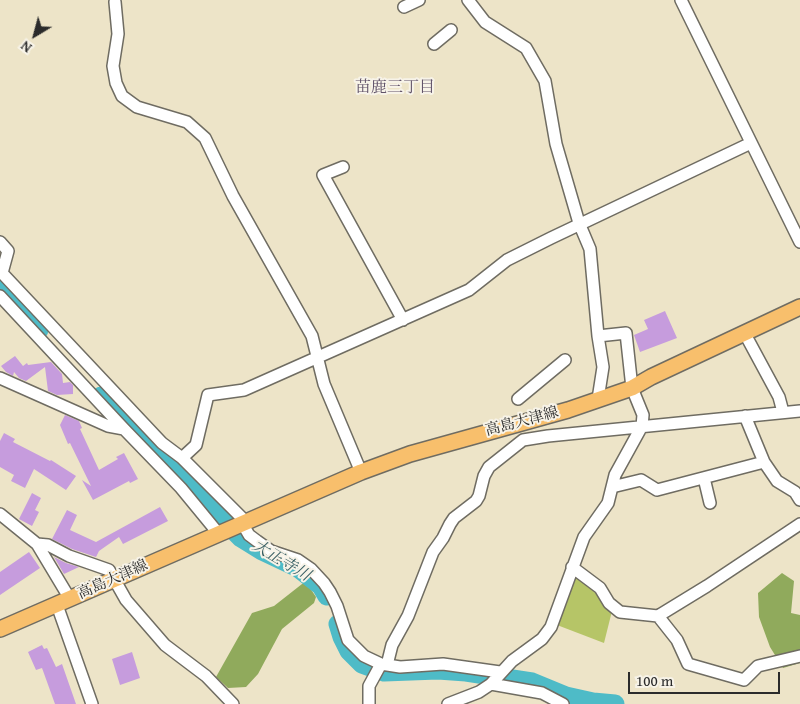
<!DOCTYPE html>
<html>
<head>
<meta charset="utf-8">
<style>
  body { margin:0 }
  #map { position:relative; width:800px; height:704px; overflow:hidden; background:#ede4c8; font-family:"Gentium Book Plus",serif }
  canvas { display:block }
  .north { position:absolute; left:10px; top:10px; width:50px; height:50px; -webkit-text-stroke:4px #f7f3e8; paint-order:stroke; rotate:217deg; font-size:14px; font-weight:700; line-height:20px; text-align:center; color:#2b2b2b }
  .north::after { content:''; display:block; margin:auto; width:18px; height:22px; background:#2b2b2b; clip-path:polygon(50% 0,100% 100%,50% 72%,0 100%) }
  .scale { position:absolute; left:628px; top:672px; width:152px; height:22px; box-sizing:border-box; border:2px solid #2b2b2b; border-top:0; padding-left:6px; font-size:15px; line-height:18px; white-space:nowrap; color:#2b2b2b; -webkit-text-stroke:4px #f7f3e8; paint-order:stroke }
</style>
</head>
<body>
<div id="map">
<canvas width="800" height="704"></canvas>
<div class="north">N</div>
<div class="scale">100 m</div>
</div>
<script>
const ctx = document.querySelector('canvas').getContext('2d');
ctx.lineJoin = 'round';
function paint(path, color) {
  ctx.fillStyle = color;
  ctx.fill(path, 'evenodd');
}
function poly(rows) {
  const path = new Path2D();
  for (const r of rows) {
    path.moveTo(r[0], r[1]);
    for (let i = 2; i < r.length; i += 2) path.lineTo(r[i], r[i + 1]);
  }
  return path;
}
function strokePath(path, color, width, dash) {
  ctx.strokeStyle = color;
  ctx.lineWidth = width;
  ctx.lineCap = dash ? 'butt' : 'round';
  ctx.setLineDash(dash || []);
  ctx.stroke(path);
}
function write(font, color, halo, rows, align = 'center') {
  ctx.font = font + ' "Gentium Book Plus","Noto Serif JP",serif';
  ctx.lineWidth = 4;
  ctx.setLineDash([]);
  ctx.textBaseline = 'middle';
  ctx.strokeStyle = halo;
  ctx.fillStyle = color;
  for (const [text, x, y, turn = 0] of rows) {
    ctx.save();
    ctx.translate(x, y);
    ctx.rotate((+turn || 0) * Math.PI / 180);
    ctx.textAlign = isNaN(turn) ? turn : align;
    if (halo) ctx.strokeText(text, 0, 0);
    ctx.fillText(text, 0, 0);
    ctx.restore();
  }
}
const green = poly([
  [575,576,598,595,612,611,604,643,557,625]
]);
const forest = poly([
  [782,573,794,581,791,613,800,615,800,663,783,668,770,647,759,617,758,593],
  [306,582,316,597,314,603,282,629,258,674,246,687,228,688,216,677,252,613,274,606,302,584]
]);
const river = poly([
  [0,288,39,330],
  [101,396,241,538,262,551,298,568,321,586,327,596],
  [338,624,342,637,349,651,362,664,384,672,438,670,466,672,532,682,566,696,593,702,615,704]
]);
const building = poly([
  [665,311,677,338,640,352,634,335,648,329,644,320],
  [15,356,23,366,27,363,28,365,51,362,62,374,63,383,70,382,73,385,73,394,57,395,48,391,45,367,26,381,19,378,14,372,13,376,6,372,1,366],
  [65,415,79,421,82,428,80,429,99,470,118,459,116,457,124,453,138,479,130,483,129,481,93,500,82,480,91,486,70,443,68,444,60,425],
  [4,433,15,439,13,442,50,461,51,460,76,476,66,490,34,469,25,488,11,481,14,475,0,467,0,441],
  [32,493,41,498,35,510,39,512,32,526,19,519],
  [160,507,168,521,123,544,119,537,99,551,96,557,72,549,52,539,67,510,77,515,70,530,96,542],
  [29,552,40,568,0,595,0,572],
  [54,557,66,563,79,567,64,574],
  [42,645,44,649,47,648,56,667,62,664,76,704,55,704,42,668,36,670,28,652],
  [132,652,140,678,120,685,112,659]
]);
const minor = poly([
  [468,0,485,22,526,48,545,81,556,144,579,223,590,249,598,336,603,367,598,399],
  [681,0,800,242],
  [115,2,118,34,113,66,116,83,122,96,137,107,187,122,205,138,233,196,312,336,324,384,361,472],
  [404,7,419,0],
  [434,44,451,30],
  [343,167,323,175,403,320],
  [0,242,8,251,2,273,162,443,182,458,245,521],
  [0,296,124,429,181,488,218,533],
  [745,334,779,397,783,412],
  [0,378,108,426,124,429],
  [518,399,565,360],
  [745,416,764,462,777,481,795,492,800,500],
  [182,458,196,445,208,395,244,390,469,290,507,260,551,238,751,143],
  [704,478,710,503],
  [612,487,641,480,657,490,764,462],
  [0,514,37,544,48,545,69,556,109,570,126,600,165,645,206,676,233,704],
  [242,523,249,535,257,541,271,551,298,560,311,569,324,583,330,592,337,606,348,640,364,656,381,664,400,667,443,664,500,672],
  [37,544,70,599],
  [572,567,600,588,609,603,620,612,658,616,677,640,688,664,744,680,758,666,800,656],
  [57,605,92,704],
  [658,616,707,586,800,524],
  [387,665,392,645,408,616,433,552,443,538,450,524,454,518,476,501,479,496,484,476,489,467,523,440,548,436,800,411],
  [491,684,542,693,563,704],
  [369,704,369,686,381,664],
  [448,704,479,692,491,684,512,661,542,639,551,627,584,537,608,503,615,475,642,426,643,415,632,388,626,333,598,336]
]);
const major = poly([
  [0,629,361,472,410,454,568,410,632,388,651,377,800,307]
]);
const streetNames = [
  ["高島大津線",522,422,-15],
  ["高島大津線",113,580,-24]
];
const neighbourhoodNames = [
  ["苗鹿三丁目",395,88]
];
const waterNames = [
  ["大正寺川",281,561,31]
];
paint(green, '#b6c567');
paint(forest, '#90aa5c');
strokePath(river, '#4ebbc7', 19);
paint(building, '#c69cdd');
strokePath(minor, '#6f6c62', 14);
strokePath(major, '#6f6c62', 18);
strokePath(minor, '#fff', 11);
strokePath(major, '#f8bf6c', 15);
write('15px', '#2b2b2b', '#f7f3e8', streetNames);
write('16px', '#615369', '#f7f3e8', neighbourhoodNames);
write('italic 16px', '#375d62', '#f7f3e8', waterNames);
</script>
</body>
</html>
